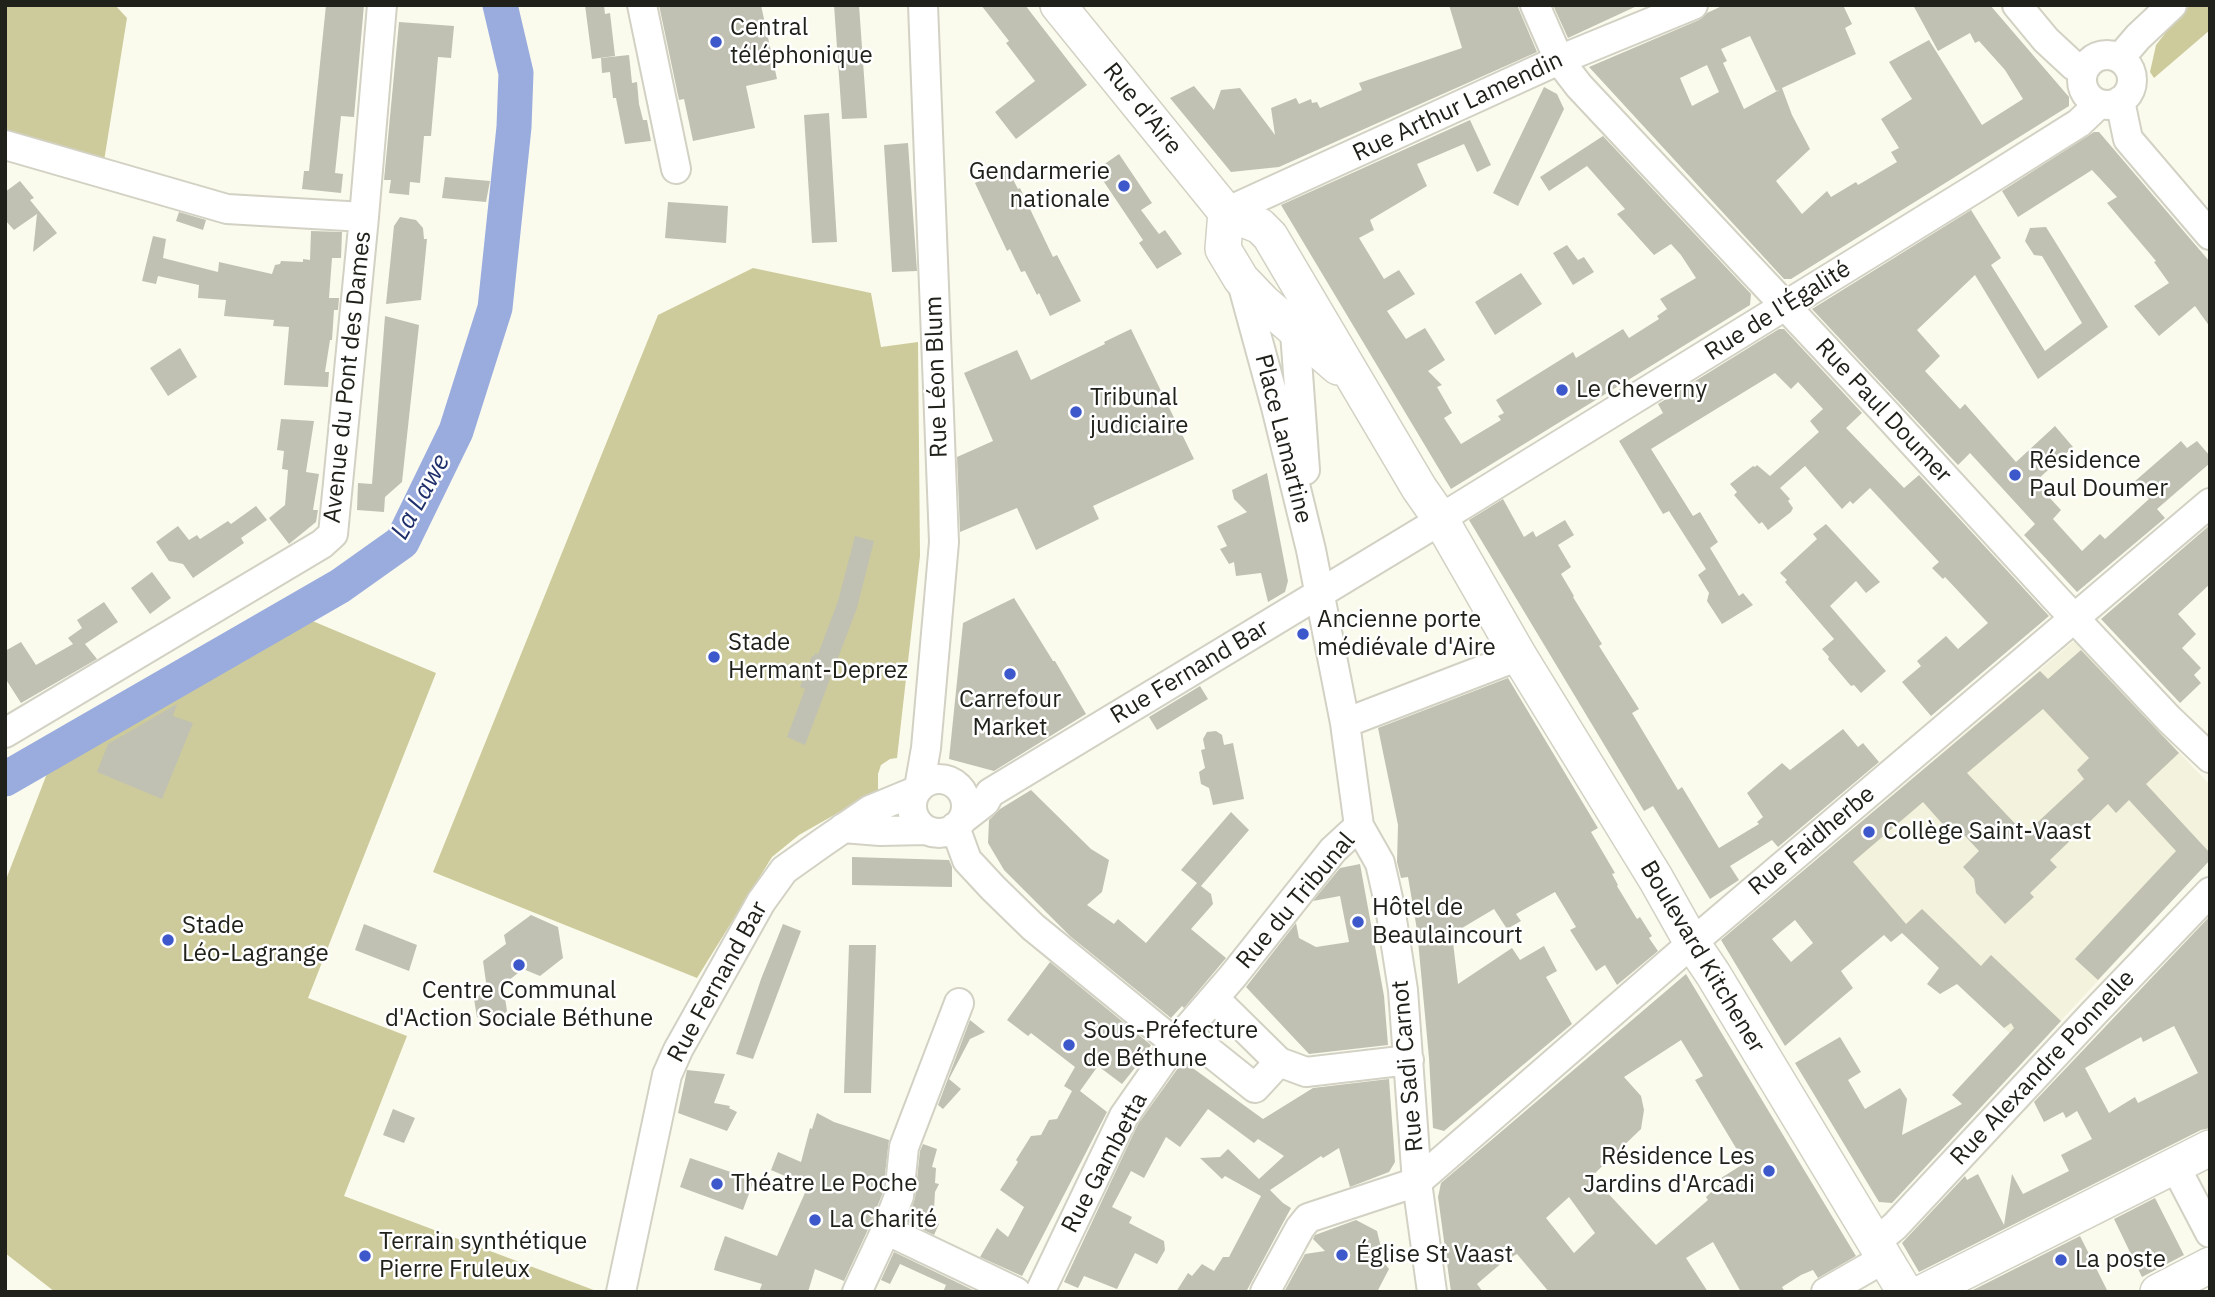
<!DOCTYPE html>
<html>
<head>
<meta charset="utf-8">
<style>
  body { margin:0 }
  #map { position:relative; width:2215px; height:1297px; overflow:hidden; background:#fbfbed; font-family:"IBM Plex Sans",sans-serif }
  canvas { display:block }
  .frame { position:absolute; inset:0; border:7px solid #21211c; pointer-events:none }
</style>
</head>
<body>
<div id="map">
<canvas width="2215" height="1297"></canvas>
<div class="frame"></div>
</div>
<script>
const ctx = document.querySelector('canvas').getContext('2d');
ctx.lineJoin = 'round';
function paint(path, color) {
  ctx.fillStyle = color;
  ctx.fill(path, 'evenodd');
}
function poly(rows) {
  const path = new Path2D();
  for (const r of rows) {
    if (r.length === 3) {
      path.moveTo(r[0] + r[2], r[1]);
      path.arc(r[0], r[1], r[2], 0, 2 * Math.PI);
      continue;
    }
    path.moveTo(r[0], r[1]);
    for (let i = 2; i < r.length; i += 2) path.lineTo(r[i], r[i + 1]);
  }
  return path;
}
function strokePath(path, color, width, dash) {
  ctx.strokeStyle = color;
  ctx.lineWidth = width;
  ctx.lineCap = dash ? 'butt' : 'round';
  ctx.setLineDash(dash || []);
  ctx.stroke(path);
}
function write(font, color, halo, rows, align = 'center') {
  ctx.font = font + ' "IBM Plex Sans",sans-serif';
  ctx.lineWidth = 5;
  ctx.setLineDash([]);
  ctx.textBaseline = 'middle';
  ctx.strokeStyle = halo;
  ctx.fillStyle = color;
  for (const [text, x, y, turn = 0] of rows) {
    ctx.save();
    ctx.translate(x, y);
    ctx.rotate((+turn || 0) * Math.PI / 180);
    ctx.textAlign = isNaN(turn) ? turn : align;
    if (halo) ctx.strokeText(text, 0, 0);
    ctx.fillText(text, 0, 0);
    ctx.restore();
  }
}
const built = poly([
  [2074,641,2210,785,2210,860,2031,1053,1902,933,1891,942,1818,858],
  [2017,826,2057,867,2030,893,2034,897,2006,923,1976,893,1974,879,1963,867,1985,846]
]);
const green = poly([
  [5,5,115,5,127,18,104,161,5,131],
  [2191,5,2210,5,2210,30,2154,78,2150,72,2156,45,2181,13],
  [753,268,871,293,881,347,918,342,920,556,897,758,890,759,881,765,878,774,878,790,799,835,772,857,697,978,433,872,658,315],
  [296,614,436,673,308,998,407,1036,344,1196,599,1292,55,1292,5,1253,5,882,53,758,149,707]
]);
const river = poly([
  [5,779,340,586,402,542,456,431,495,308,514,127,516,73,500,5]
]);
const building = poly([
  [326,5,364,5,354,117,341,116,335,173,343,174,341,193,302,189,304,171,309,171],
  [585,5,604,5,605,14,610,13,615,56,592,59],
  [659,5,761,5,777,79,746,86,755,128,693,141,684,99,679,100],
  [834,5,859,5,867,118,842,119],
  [981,5,1025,5,1087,85,1016,139,995,112,1035,81,1006,43,1009,41],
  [1449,5,1517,5,1537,52,1279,167,1231,172,1170,98,1194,86,1214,110,1221,90,1240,88,1275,135,1271,108,1296,98,1299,104,1311,99,1312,103,1317,102,1320,108,1362,90,1359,83,1462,48],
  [1553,5,1639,5,1568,38],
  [1724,5,1843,5,1852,24,1845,28,1856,54,1782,88,1792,115,1810,149,1776,181,1802,214,1827,191,1831,197,1856,182,1858,185,1897,162,1891,152,1899,148,1881,119,1912,99,1889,62,1929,40,1982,125,2023,99,2005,70,1979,41,1975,43,1970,33,1938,51,1913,5,1990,5,2069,97,2069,106,1791,279,1784,279,1589,67,1699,20,1707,13],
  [1750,36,1776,91,1779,90,1744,109,1723,63,1727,61,1721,49],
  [1707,65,1719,92,1692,106,1680,78],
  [399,22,454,26,451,58,438,57,431,136,424,136,420,183,410,182,409,195,389,193,391,180,384,180],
  [629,55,632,83,637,82,639,104,643,120,647,120,651,141,625,144,616,98,613,98,610,72,602,73,601,58],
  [1544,87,1557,94,1564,109,1518,206,1493,193],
  [829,113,837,242,812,243,804,115],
  [1470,120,1491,165,1477,172,1464,144,1417,164,1427,186,1370,220,1374,230,1359,238,1384,279,1399,270,1415,294,1387,311,1406,339,1425,328,1445,360,1428,371,1442,385,1437,387,1452,413,1444,418,1461,444,1501,420,1498,416,1504,413,1496,400,1573,352,1576,358,1623,329,1629,338,1659,319,1657,316,1667,309,1660,299,1696,278,1681,255,1671,244,1654,255,1617,214,1625,209,1587,166,1549,191,1540,177,1603,136,1751,294,1750,305,1451,489,1281,205],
  [2094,132,2099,132,2210,262,2210,327,2195,306,2159,336,2134,306,2169,283,2154,262,2156,261,2107,203,2117,197,2092,170,2018,217,2002,191],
  [908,143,917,271,892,272,884,145],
  [1119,154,1152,203,1141,210,1159,234,1165,230,1182,254,1157,269,1139,243,1143,240,1096,170],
  [1007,168,1018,189,1020,188,1053,257,1057,255,1081,301,1050,316,1039,293,1037,295,1025,271,1021,272,1010,249,1007,251,975,183],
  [445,177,490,181,486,202,442,198],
  [20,181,34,198,30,200,57,233,33,252,37,214,14,230,5,220,5,192],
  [668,202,728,206,726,243,665,238],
  [1971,210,2001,258,1991,265,2045,351,2082,323,2042,256,2034,255,2025,241,2030,228,2046,227,2108,327,2038,379,1975,275,1917,330,1940,356,1925,371,1960,409,1965,404,2016,462,2055,426,2073,447,2035,482,2061,510,2053,519,2082,551,2100,534,2105,539,2149,499,2134,482,2181,441,2187,448,2197,441,2210,456,2210,463,2157,509,2165,518,2077,592,2024,535,2035,524,1970,453,1958,465,1812,309],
  [179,212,206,220,203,230,176,221],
  [400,217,416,220,423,228,424,239,427,239,421,300,386,304,394,226],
  [311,231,342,232,341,258,332,258,329,298,339,298,338,310,334,310,332,340,330,340,325,372,329,372,328,387,284,385,289,327,273,326,274,320,224,316,226,300,198,298,199,285,158,276,156,284,142,281,153,236,166,239,163,258,218,272,219,262,272,274,275,265,280,264,281,261,303,262,303,259,310,260],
  [1567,245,1578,260,1584,257,1594,272,1573,285,1553,253],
  [1521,273,1542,304,1495,335,1475,302],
  [385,316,419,325,402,482,385,497,384,512,357,510,358,483,372,484],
  [1131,329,1194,459,1093,506,1099,519,1036,550,1017,508,960,532,957,457,993,441,964,373,1017,350,1031,380,1105,344,1104,342],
  [1779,329,1784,329,1862,413,1846,428,1904,488,1919,475,2049,616,1931,716,1902,682,1921,666,1917,661,1946,636,1958,649,1988,623,1945,577,1943,579,1932,568,1939,562,1870,488,1853,504,1850,501,1842,509,1805,466,1780,488,1790,499,1788,501,1793,508,1791,512,1768,530,1762,522,1759,524,1734,495,1737,492,1730,484,1753,466,1755,467,1757,465,1770,476,1819,432,1810,421,1823,409,1798,382,1791,389,1775,373,1651,449,1693,516,1700,512,1718,542,1710,548,1739,596,1743,593,1753,605,1722,624,1707,601,1709,593,1698,575,1706,569,1669,511,1663,514,1619,441,1663,413,1658,404],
  [180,348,197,377,168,396,150,368],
  [281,419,314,421,306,472,319,474,313,510,318,510,316,522,289,544,269,518,285,505,288,470,282,469,284,451,277,450],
  [1267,473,1288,581,1285,592,1268,602,1261,573,1236,576,1234,562,1229,564,1220,549,1227,546,1217,526,1247,512,1234,499,1232,490],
  [1503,499,1524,537,1533,531,1536,537,1565,520,1574,535,1558,545,1571,567,1561,574,1574,596,1573,597,1602,644,1599,646,1639,709,1632,713,1678,790,1682,787,1719,848,1759,824,1757,822,1763,817,1747,793,1782,763,1790,770,1843,729,1858,747,1863,743,1879,762,1778,847,1772,840,1730,866,1739,880,1710,899,1653,806,1644,811,1469,520],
  [256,506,267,520,241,538,244,543,193,578,183,564,169,561,156,542,178,526,189,540,197,535,200,539,228,521,231,524],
  [1826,524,1880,582,1866,593,1856,581,1830,606,1886,671,1861,693,1854,685,1851,686,1828,659,1829,657,1822,649,1834,639,1785,582,1787,580,1780,573,1817,539,1813,534],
  [2210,525,2210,584,2178,614,2196,634,2182,648,2201,668,2194,675,2201,683,2180,703,2101,619],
  [855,536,874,541,857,608,805,745,787,737,805,689,800,687,812,656,814,656,815,653,818,654,838,601],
  [152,572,171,598,150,614,131,588],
  [1014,598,1053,661,1055,661,1086,714,994,771,949,759,963,623],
  [104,602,118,622,85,644,97,659,21,703,5,678,5,651,21,642,36,665,73,644,68,638,82,628,77,620],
  [2081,650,2179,753,2146,784,2210,853,2210,860,2098,980,2075,959,2176,851,2129,800,2116,813,2108,804,2050,860,2057,867,2030,893,2034,897,2005,924,1976,893,1974,879,1963,867,1979,851,1953,823,1947,829,1923,802,1853,862,1906,924,1922,909,1981,966,1991,955,2061,1021,1892,1203,1879,1202,1795,1063,1840,1037,1861,1072,1848,1080,1865,1109,1900,1088,1907,1099,1902,1135,1962,1104,1952,1095,2014,1028,2011,1023,2004,1028,1957,984,1940,994,1927,984,1939,968,1902,933,1891,942,1884,935,1841,971,1853,988,1785,1046,1721,940,2040,671,2048,679],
  [2043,709,2089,758,2077,770,2084,779,2025,834,1967,773],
  [1795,920,1813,943,1791,962,1772,939],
  [1508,678,1598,828,1591,832,1615,873,1612,874,1618,885,1617,886,1637,919,1640,917,1652,936,1649,938,1658,951,1617,985,1605,965,1596,971,1570,930,1576,927,1555,892,1516,914,1521,921,1507,929,1494,909,1452,934,1458,984,1512,948,1520,960,1544,946,1557,971,1546,977,1572,1024,1444,1131,1433,1128,1429,1058,1417,930,1408,877,1401,878,1397,862,1398,825,1378,728],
  [1200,686,1208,699,1157,730,1149,717],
  [177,704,173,716,193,723,162,799,97,772,108,744],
  [1216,731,1222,735,1224,745,1233,743,1244,799,1213,805,1209,788,1201,784,1199,772,1205,768,1201,750,1205,749,1203,739,1207,732],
  [1031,790,1091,849,1109,860,1102,892,1087,905,1114,924,1118,919,1146,943,1197,883,1181,870,1231,812,1249,830,1201,886,1211,894,1213,904,1191,929,1226,958,1184,1008,1182,1006,1171,1018,1070,936,1004,870,988,843,989,820,1000,809],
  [852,857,949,860,952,867,952,887,852,885],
  [1360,864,1384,996,1388,1045,1309,1054,1246,987,1296,923,1299,938,1316,947,1349,942,1340,896,1313,901,1340,868],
  [531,915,558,927,563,958,540,976,523,969,503,985,507,1011,494,1024,477,1017,474,999,487,989,483,961,506,944,504,935],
  [2210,916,2210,1128,2201,1130,1919,1272,1902,1243,1965,1176,1967,1180,1978,1174,2004,1225,2012,1174,2023,1194,2069,1171,2061,1155,2092,1139,2077,1111,2066,1118,2063,1112,2044,1122,2034,1102],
  [2174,1026,2198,1073,2138,1103,2135,1097,2109,1113,2085,1068,2141,1037,2143,1042],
  [364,924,417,945,409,971,355,950],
  [783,924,801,931,753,1059,736,1054,761,979],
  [849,945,876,945,871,1093,844,1093],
  [1050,962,1151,1045,1143,1058,1122,1084,1098,1066,1080,1091,1107,1112,1022,1276,980,1257,997,1228,1008,1237,1024,1207,1000,1190,1018,1162,1016,1160,1031,1136,1041,1135,1049,1120,1057,1119,1072,1091,1064,1086,1075,1067,1031,1033,1028,1036,1007,1020],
  [1686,974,1856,1256,1818,1278,1813,1270,1801,1275,1782,1287,1785,1292,1741,1292,1713,1242,1686,1258,1708,1292,1549,1292,1517,1254,1504,1261,1477,1284,1483,1292,1451,1292,1438,1197,1441,1183],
  [1681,1040,1703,1076,1695,1080,1745,1163,1721,1178,1723,1181,1706,1197,1708,1200,1656,1245,1592,1176,1641,1129,1644,1110,1641,1096,1624,1077],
  [1569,1197,1595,1233,1574,1253,1546,1218],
  [970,1020,985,1032,970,1039,949,1079,961,1089,943,1109,938,1105],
  [1183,1061,1263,1119,1313,1088,1389,1079,1395,1162,1389,1172,1350,1187,1339,1148,1323,1158,1321,1156,1270,1190,1283,1203,1291,1208,1246,1292,1176,1292,1188,1273,1192,1276,1202,1264,1214,1271,1223,1257,1229,1257,1261,1196,1225,1176,1222,1179,1200,1158,1220,1157,1228,1149,1259,1179,1284,1156,1258,1139,1254,1143,1208,1109,1180,1147,1166,1137,1144,1178,1131,1171,1112,1207,1132,1217,1129,1223,1164,1241,1165,1250,1157,1264,1135,1253,1117,1289,1084,1276,1078,1288,1064,1282,1138,1124],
  [687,1070,725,1074,714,1103,730,1106,729,1108,737,1112,727,1131,678,1113],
  [393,1109,415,1118,404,1143,383,1135],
  [817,1113,834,1122,889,1140,883,1192,871,1223,844,1281,815,1269,808,1292,759,1292,762,1284,714,1270,716,1262,725,1236,777,1256,808,1186,771,1170,778,1152,801,1162,810,1128,812,1129],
  [923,1144,937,1149,932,1167,936,1168,935,1183,939,1184,935,1192,934,1210,930,1216,939,1220,937,1223,939,1224,934,1235,907,1222,915,1198,920,1151],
  [690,1158,754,1180,743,1210,680,1187],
  [2155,1198,2184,1255,2142,1277,2114,1219],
  [1356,1220,1377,1231,1385,1264,1389,1269,1377,1292,1284,1292,1305,1254,1325,1251,1313,1239,1315,1235],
  [2080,1236,2108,1292,1969,1292],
  [894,1252,977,1292,943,1292,946,1285,900,1264,890,1284,881,1280]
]);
const minor = poly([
  [642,5,676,169],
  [1535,5,1559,60,1579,86,1883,410,2060,603,2169,719,2210,758],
  [2017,5,2046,40,2074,66,2084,70],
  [2107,80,25],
  [2120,58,2138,37,2172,5],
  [2120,101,2128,139,2210,235],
  [5,145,227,209,364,217],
  [1226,212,1559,60,1693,5],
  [1241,279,1276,407,1311,550,1345,723,1359,826,1380,863,1390,907,1403,990,1417,1182,1432,1292],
  [1294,318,1305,470],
  [1451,512,1979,186,2079,123,2099,104],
  [1345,723,1519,656],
  [5,733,322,544,333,534,364,217,382,5],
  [939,806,27],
  [919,788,926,748,944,542,923,5],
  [963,819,985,802,990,793,1431,526],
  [955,827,967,860,993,888,1033,927,1175,1043],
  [843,828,880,831,926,830],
  [1185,1032,1255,1088,1279,1062,1214,998],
  [1279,1062,1306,1072,1409,1060],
  [2175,1166,2210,1233],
  [886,1230,1016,1292],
  [1876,1242,1895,1226,2092,1015,2210,892],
  [621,1292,667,1075,678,1050,761,902,784,870,822,843,870,810,916,791],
  [857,1292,886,1230,899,1196,904,1147,959,1003],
  [1040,1292,1124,1116,1175,1043,1233,976,1333,850,1359,826],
  [1265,1292,1300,1228,1308,1218,1417,1182,1706,931,2210,503],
  [1826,1292,1885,1258]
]);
const major = poly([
  [1058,5,1226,212],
  [1226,212,1260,226,1270,236,1419,488,1433,508],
  [1226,212,1223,249,1241,279,1263,302,1338,367],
  [1446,529,1519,656,1656,879,1692,943,1713,974,1905,1292],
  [1924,1292,2210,1148],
  [2158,1292,2210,1265]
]);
const markers = [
  [716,42,7,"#3d58cb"],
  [1124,186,7,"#3d58cb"],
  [1562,390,7,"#3d58cb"],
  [1076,412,7,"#3d58cb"],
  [2015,475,7,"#3d58cb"],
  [1303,634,7,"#3d58cb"],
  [714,657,7,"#3d58cb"],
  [1010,674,7,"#3d58cb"],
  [1869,832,7,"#3d58cb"],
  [1358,922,7,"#3d58cb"],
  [168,940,7,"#3d58cb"],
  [519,965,7,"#3d58cb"],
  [1069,1045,7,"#3d58cb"],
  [1769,1171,7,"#3d58cb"],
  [717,1184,7,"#3d58cb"],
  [815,1220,7,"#3d58cb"],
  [1342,1255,7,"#3d58cb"],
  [365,1256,7,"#3d58cb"],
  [2061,1260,7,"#3d58cb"]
];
const poiNames = [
  ["Central",730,28],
  ["téléphonique",730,56],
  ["Gendarmerie",1110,172,"right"],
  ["nationale",1110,200,"right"],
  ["Le Cheverny",1576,390],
  ["Tribunal",1090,398],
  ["judiciaire",1090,426],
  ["Résidence",2029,461],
  ["Paul Doumer",2029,489],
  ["Ancienne porte",1317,620],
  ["médiévale d'Aire",1317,648],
  ["Stade",728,643],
  ["Hermant-Deprez",728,671],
  ["Carrefour",1010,700,"center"],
  ["Market",1010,728,"center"],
  ["Collège Saint-Vaast",1883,832],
  ["Hôtel de",1372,908],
  ["Beaulaincourt",1372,936],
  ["Stade",182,926],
  ["Léo-Lagrange",182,954],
  ["Centre Communal",519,991,"center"],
  ["d'Action Sociale Béthune",519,1019,"center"],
  ["Sous-Préfecture",1083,1031],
  ["de Béthune",1083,1059],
  ["Résidence Les",1755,1157,"right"],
  ["Jardins d'Arcadi",1755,1185,"right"],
  ["Théatre Le Poche",731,1184],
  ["La Charité",829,1220],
  ["Terrain synthétique",379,1242],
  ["Pierre Fruleux",379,1270],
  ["Église St Vaast",1356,1255],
  ["La poste",2075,1260]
];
const streetNames = [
  ["Rue Arthur Lamendin",1458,107,-25],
  ["Rue d'Aire",1142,109,51],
  ["Rue de l'Égalité",1778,311,-32],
  ["Avenue du Pont des Dames",348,377,-84],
  ["Rue Léon Blum",937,377,-92],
  ["Rue Paul Doumer",1883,411,47],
  ["Place Lamartine",1283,439,76],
  ["Rue Fernand Bar",1190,672,-31],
  ["Rue Faidherbe",1812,841,-40],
  ["Rue du Tribunal",1296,901,-50],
  ["Boulevard Kitchener",1702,957,59],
  ["Rue Fernand Bar",718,982,-61],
  ["Rue Sadi Carnot",1408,1066,-95],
  ["Rue Alexandre Ponnelle",2043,1068,-47],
  ["Rue Gambetta",1105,1163,-62]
];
const waterNames = [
  ["La Lawe",421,497,-61]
];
paint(built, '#f3f2dc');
paint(green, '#cdcb9b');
strokePath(river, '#9aacde', 35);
paint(building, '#c1c1b3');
strokePath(minor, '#d2d1c4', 32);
strokePath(major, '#d2d1c4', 38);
strokePath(minor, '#fff', 28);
strokePath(major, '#fff', 35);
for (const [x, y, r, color] of markers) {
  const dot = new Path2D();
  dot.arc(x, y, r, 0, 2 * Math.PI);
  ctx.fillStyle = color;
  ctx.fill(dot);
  strokePath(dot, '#fff', 2.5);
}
write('24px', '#21211c', '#fff', poiNames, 'left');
write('24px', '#21211c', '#fff', streetNames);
write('italic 26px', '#20306b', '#fff', waterNames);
</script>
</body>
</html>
